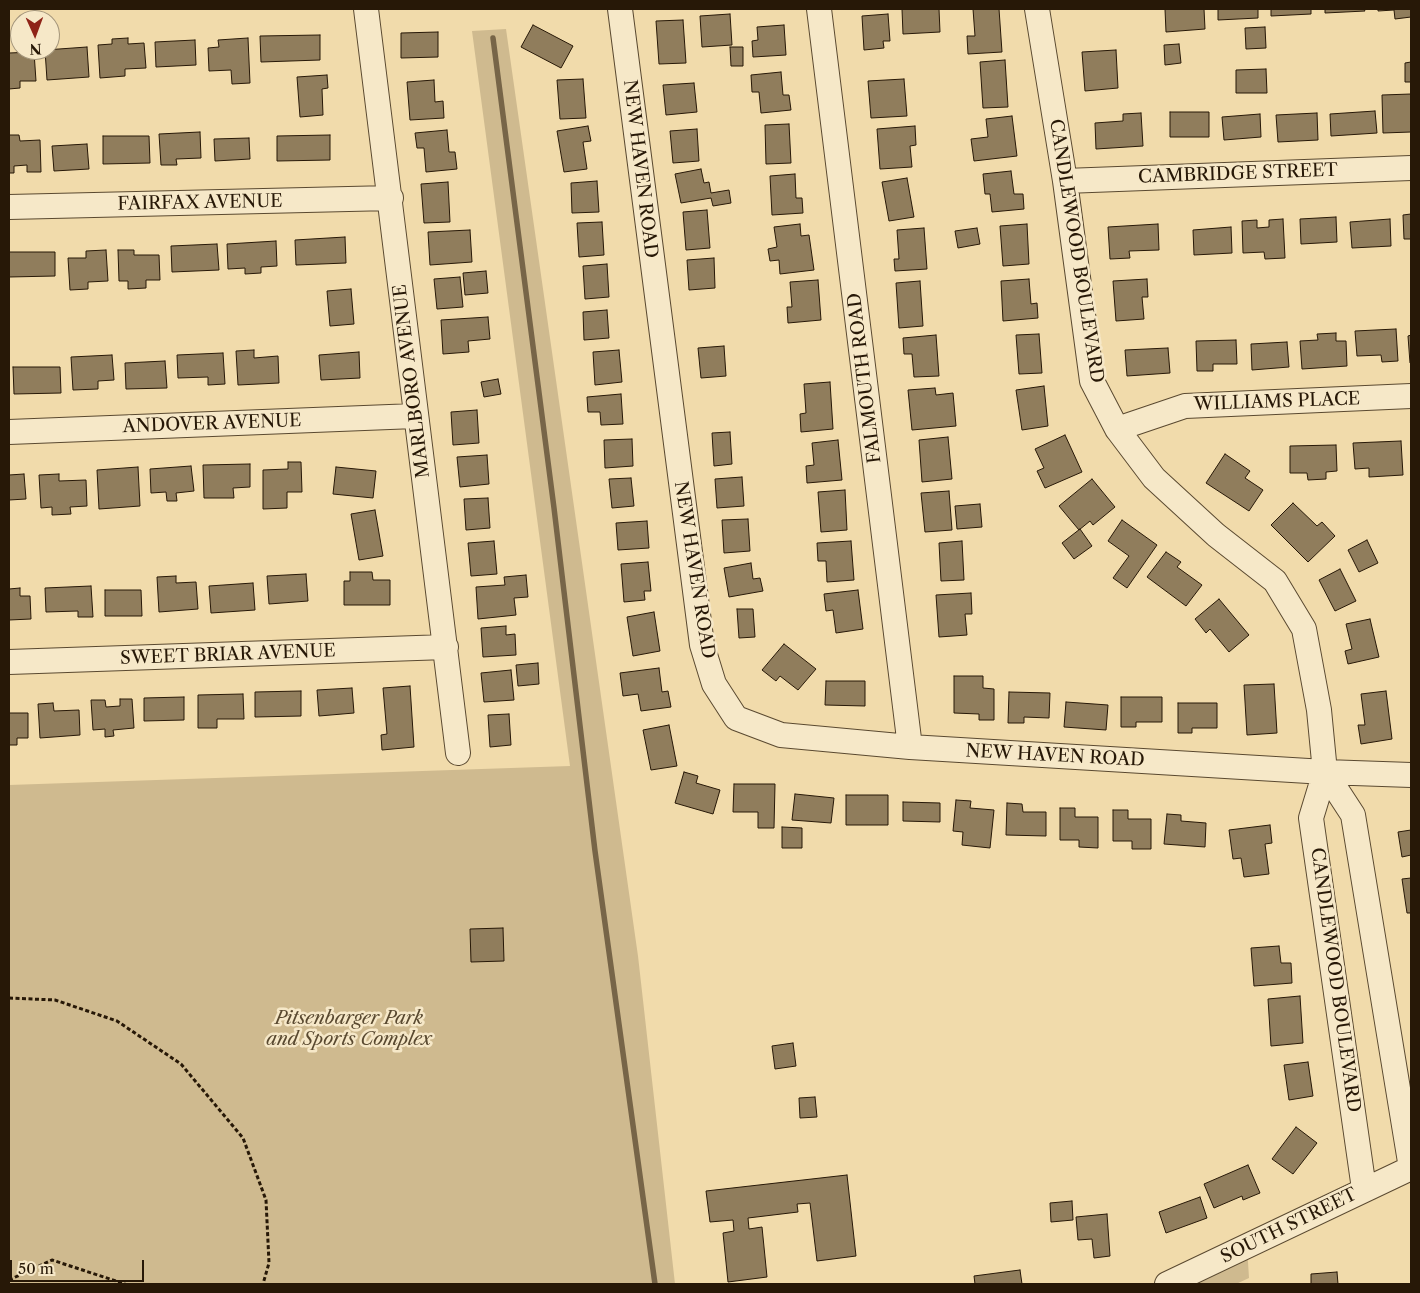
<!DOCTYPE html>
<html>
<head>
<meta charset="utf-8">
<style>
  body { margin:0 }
  #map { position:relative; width:1420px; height:1293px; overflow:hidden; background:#f1dbab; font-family:"Libre Caslon Text",serif }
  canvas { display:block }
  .frame { position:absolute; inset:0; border:10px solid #271807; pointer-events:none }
  .north { position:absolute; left:10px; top:10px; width:50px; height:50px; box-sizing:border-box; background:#f6e8c8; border:1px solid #a3957b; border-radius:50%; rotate:178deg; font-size:14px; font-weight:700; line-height:20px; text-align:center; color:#271807 }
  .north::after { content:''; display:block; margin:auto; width:18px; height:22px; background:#8f2418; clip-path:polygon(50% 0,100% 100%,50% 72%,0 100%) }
  .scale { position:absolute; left:10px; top:1260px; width:134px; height:22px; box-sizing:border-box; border:2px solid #271807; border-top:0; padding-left:6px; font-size:15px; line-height:18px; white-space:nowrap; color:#271807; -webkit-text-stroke:4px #f6e8c8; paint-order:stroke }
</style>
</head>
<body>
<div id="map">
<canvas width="1420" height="1293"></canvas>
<div class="frame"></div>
<div class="north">N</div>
<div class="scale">50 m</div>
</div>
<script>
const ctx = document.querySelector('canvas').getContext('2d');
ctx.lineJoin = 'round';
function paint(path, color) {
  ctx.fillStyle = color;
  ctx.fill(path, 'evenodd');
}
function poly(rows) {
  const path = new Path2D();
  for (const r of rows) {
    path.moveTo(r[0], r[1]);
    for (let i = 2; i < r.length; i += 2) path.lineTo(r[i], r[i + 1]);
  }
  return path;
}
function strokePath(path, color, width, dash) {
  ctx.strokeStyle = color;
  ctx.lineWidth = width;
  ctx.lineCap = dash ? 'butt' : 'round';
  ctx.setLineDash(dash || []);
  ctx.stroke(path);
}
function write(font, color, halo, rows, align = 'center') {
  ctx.font = font + ' "Libre Caslon Text",serif';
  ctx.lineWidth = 5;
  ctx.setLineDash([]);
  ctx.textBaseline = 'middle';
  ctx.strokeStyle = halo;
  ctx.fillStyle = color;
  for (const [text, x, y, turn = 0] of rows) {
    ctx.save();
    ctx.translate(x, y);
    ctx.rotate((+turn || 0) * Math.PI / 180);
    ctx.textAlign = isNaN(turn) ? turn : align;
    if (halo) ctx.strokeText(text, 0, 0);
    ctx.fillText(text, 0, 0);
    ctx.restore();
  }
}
const green = poly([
  [506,29,638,956,675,1284,9,1284,9,785,570,766,472,31],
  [1247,1246,1249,1278,1236,1284,1167,1284]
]);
const stream = poly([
  [493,38,554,508,595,851,655,1284]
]);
const building = poly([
  [902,9,939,9,940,32,903,34,902,9],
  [973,9,999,9,1002,52,968,54,967,36,975,36,973,9],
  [1165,9,1204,9,1205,29,1166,32,1165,9],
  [1218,9,1258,9,1258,18,1218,20,1218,9],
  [1271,9,1311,9,1311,14,1271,16,1271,9],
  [1325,9,1364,9,1365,11,1325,13,1325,9],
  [1378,9,1411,9,1411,17,1395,19,1394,10,1378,11,1378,9],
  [730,14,732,45,702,47,700,16,730,14],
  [888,14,890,41,883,41,884,48,864,50,862,16,888,14],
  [683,20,686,63,659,64,656,21,683,20],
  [533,25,573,46,561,68,521,47,533,25],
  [784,25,786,55,753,57,752,41,758,40,757,27,784,25],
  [1265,27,1266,48,1246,49,1245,28,1265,27],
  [438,32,438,57,401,58,401,33,438,32],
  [320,35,320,60,261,62,260,36,320,35],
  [128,38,128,44,144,43,146,68,125,69,125,76,100,78,98,45,112,44,112,39,128,38],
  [248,38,250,83,232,84,231,70,209,71,208,48,219,47,218,40,248,38],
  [195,40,196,65,156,67,155,42,195,40],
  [1179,44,1181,63,1165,65,1164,45,1179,44],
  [87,47,89,77,47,80,45,50,87,47],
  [730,47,743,47,743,66,731,66,730,47],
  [1116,50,1118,88,1085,91,1082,52,1116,50],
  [34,52,36,81,20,81,20,88,9,89,9,53,34,52],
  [1005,60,1008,107,983,108,980,62,1005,60],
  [1411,62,1411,82,1405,82,1405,63,1411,62],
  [1266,69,1267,93,1236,93,1236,70,1266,69],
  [781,72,783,95,789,95,791,110,761,113,759,92,752,92,751,75,781,72],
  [327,75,328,88,322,89,323,115,300,117,297,77,327,75],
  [583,79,586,118,560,119,557,80,583,79],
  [904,79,907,116,871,118,868,81,904,79],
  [434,80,435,102,443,101,444,118,410,120,407,82,434,80],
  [694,83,697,112,666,115,663,85,694,83],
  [1411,94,1411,132,1383,133,1382,95,1411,94],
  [1375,111,1377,133,1331,136,1330,114,1375,111],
  [1170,112,1209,112,1209,137,1170,137,1170,112],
  [1141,113,1143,146,1096,149,1095,123,1123,121,1123,114,1141,113],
  [1317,113,1318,140,1278,142,1276,115,1317,113],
  [1260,114,1261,137,1224,140,1222,117,1260,114],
  [1012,116,1017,156,974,161,971,139,988,137,986,119,1012,116],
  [789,124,791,163,766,164,765,125,789,124],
  [588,126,591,141,583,142,587,169,564,172,557,131,588,126],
  [915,126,916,145,910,146,912,167,880,169,877,129,915,126],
  [697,129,699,161,673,163,670,131,697,129],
  [447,130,449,152,455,152,457,169,426,172,424,148,417,148,415,133,447,130],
  [200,132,201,158,176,159,177,165,161,165,159,134,200,132],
  [9,135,19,135,20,141,40,140,41,172,27,172,27,165,14,166,14,173,9,173,9,135],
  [330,135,330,160,277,161,277,136,330,135],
  [103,136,149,136,150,163,103,164,103,136],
  [249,138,250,159,215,161,214,139,249,138],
  [87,144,89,169,54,171,52,146,87,144],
  [701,169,704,183,709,182,711,193,729,190,731,203,713,206,711,198,681,203,675,174,701,169],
  [1011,171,1014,194,1023,194,1024,209,992,212,990,194,985,194,983,174,1011,171],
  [795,174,796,198,802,198,803,213,772,215,770,176,795,174],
  [907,178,914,217,889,221,882,182,907,178],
  [597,181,599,212,572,213,571,183,597,181],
  [448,182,450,222,424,223,421,184,448,182],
  [707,210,710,248,686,250,683,212,707,210],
  [1411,214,1411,239,1404,239,1403,215,1411,214],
  [1336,217,1337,242,1301,244,1300,219,1336,217],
  [1283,219,1285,258,1265,259,1264,252,1243,253,1242,221,1257,220,1257,228,1269,227,1269,220,1283,219],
  [1390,219,1391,246,1352,248,1350,222,1390,219],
  [602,222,604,255,579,257,577,223,602,222],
  [800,224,801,236,809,235,814,270,780,274,779,260,770,261,768,249,777,247,774,227,800,224],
  [1027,224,1029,264,1003,266,1000,226,1027,224],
  [1158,224,1159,250,1129,251,1130,258,1110,259,1108,227,1158,224],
  [1231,227,1232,253,1194,255,1193,230,1231,227],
  [924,228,927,269,895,271,894,259,899,259,897,230,924,228],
  [977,228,980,244,958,248,955,231,977,228],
  [470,230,472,262,430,265,428,232,470,230],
  [345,237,346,263,296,265,295,240,345,237],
  [276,241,277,266,261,267,261,273,245,274,245,268,228,269,227,244,276,241],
  [217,244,219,270,172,272,171,246,217,244],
  [106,250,108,281,88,282,88,289,70,290,68,258,86,258,86,251,106,250],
  [118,250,134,250,134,255,159,255,160,280,146,280,146,288,128,289,128,281,119,281,118,250],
  [9,252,55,252,55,276,9,277,9,252],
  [714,258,715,288,689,290,687,260,714,258],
  [607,264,609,297,585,299,583,266,607,264],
  [486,271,488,293,465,295,463,273,486,271],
  [460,277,463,307,437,309,434,279,460,277],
  [1029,279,1031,304,1037,303,1038,318,1003,321,1001,281,1029,279],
  [1147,279,1148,297,1142,297,1144,319,1116,321,1113,281,1147,279],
  [818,280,821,320,788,323,787,307,792,307,790,282,818,280],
  [920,281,923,326,899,328,896,283,920,281],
  [351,289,354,324,330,326,327,291,351,289],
  [607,310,609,338,584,340,583,312,607,310],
  [488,317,490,339,468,341,469,352,443,354,441,320,488,317],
  [1396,329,1398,361,1382,362,1381,355,1357,356,1355,331,1396,329],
  [1336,333,1336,341,1346,341,1347,366,1302,369,1300,341,1318,340,1317,334,1336,333],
  [1039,334,1042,373,1019,374,1016,335,1039,334],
  [936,335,939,376,914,377,912,354,904,354,903,338,936,335],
  [1411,335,1411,363,1410,363,1408,336,1411,335],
  [1236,340,1237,364,1213,364,1213,371,1197,371,1196,341,1236,340],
  [1287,342,1289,367,1252,370,1251,344,1287,342],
  [724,346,726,376,701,378,698,348,724,346],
  [1168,348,1170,373,1127,376,1125,350,1168,348],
  [254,350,254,358,278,356,279,383,238,385,236,351,254,350],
  [619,350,622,382,595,385,593,352,619,350],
  [359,352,360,378,321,380,319,355,359,352],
  [223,353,225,384,208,385,208,377,178,378,177,355,223,353],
  [112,355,114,380,98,381,98,389,73,390,71,357,112,355],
  [165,361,167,388,126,389,125,363,165,361],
  [13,367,60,367,61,393,14,394,13,367],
  [498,379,501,394,484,397,481,382,498,379],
  [830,382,833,429,801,432,800,414,806,413,804,384,830,382],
  [1044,386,1048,426,1022,430,1016,390,1044,386],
  [935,388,936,395,953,393,956,426,912,430,908,390,935,388],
  [621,394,623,424,601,425,600,412,588,412,587,397,621,394],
  [477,410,479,443,453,445,451,412,477,410],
  [730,432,732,464,714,466,712,433,730,432],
  [1065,435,1082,472,1045,488,1037,471,1044,468,1035,449,1065,435],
  [948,437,952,479,922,482,919,440,948,437],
  [632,439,633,466,605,468,604,440,632,439],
  [838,440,842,480,807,483,806,466,814,465,812,443,838,440],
  [1401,441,1403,475,1369,477,1369,468,1355,469,1353,443,1401,441],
  [1336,445,1337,471,1326,472,1326,479,1308,480,1307,473,1290,473,1290,446,1336,445],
  [1225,454,1250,471,1245,478,1263,490,1249,511,1206,483,1225,454],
  [487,455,489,484,460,487,457,457,487,455],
  [288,462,301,462,302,492,287,492,287,508,263,509,263,470,288,469,288,462],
  [250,464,250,487,233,488,234,498,204,498,203,465,250,464],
  [191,466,194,491,176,493,177,501,167,501,166,492,151,493,150,469,191,466],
  [138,467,140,506,99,509,97,470,138,467],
  [336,467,376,471,373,498,333,494,336,467],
  [24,474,26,499,9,500,9,475,24,474],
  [59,474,59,481,86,480,87,506,70,507,71,514,52,515,52,507,41,508,39,475,59,474],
  [742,477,744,506,717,508,715,479,742,477],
  [631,478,634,506,612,508,609,479,631,478],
  [1092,479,1115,507,1093,525,1090,521,1079,530,1059,506,1092,479],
  [845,490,847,530,821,532,818,492,845,490],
  [949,491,952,530,925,532,921,493,949,491],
  [488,498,490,528,466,530,464,499,488,498],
  [1293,503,1317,526,1322,522,1335,536,1308,562,1271,525,1293,503],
  [980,504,982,527,957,529,955,506,980,504],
  [375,510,383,556,359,560,351,514,375,510],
  [748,519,750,551,724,553,722,520,748,519],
  [1122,520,1157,545,1127,588,1113,578,1129,556,1108,541,1122,520],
  [647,521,649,548,618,550,616,523,647,521],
  [1080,529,1092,546,1074,559,1062,543,1080,529],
  [1367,540,1378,563,1359,572,1348,550,1367,540],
  [494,541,497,574,471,576,468,543,494,541],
  [851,541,854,580,827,582,826,561,818,561,817,543,851,541],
  [962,541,964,580,941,581,939,543,962,541],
  [1166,552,1181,562,1177,567,1202,585,1186,606,1147,577,1166,552],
  [648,562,651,591,644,591,645,600,624,602,621,564,648,562],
  [751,563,753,579,760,578,763,591,729,597,724,568,751,563],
  [1340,569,1356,601,1335,611,1319,580,1340,569],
  [350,572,372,572,373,580,390,580,390,605,344,605,344,581,350,581,350,572],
  [306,574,308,601,269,604,267,576,306,574],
  [526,575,528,597,514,598,516,615,478,619,476,587,505,585,504,577,526,575],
  [176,576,176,583,196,582,198,609,159,612,157,577,176,576],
  [253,583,255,610,211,613,209,586,253,583],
  [91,586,93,617,78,617,78,611,46,612,45,588,91,586],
  [20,588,20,596,30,596,31,619,9,620,9,589,20,588],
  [105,590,141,590,142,616,105,616,105,590],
  [858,590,863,629,836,633,833,610,826,611,824,594,858,590],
  [971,593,972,614,965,614,967,635,939,637,936,595,971,593],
  [1219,599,1249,635,1229,652,1210,629,1206,633,1195,619,1219,599],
  [737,609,753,609,755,637,739,638,737,609],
  [654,612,660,651,633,656,627,617,654,612],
  [1370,619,1379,657,1348,664,1345,651,1352,649,1346,624,1370,619],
  [506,626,506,635,515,634,516,655,483,657,481,628,506,626],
  [784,644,816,669,798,690,780,676,776,681,762,670,784,644],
  [538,663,539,684,518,686,516,665,538,663],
  [659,668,662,692,668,691,671,707,641,711,638,694,623,696,620,673,659,668],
  [511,670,514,700,484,702,481,673,511,670],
  [954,676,983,676,983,688,994,689,994,720,979,720,979,714,954,713,954,676],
  [826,681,865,681,865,706,825,705,826,681],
  [1274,684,1277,733,1247,735,1244,685,1274,684],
  [410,686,414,747,382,750,381,735,387,734,383,688,410,686],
  [352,688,354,713,319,716,317,690,352,688],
  [301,691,301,716,255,717,255,692,301,691],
  [1386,691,1392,739,1361,744,1358,725,1365,725,1361,694,1386,691],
  [1009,692,1050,693,1049,718,1024,717,1024,723,1008,723,1009,692],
  [243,694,244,719,217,719,217,728,198,728,198,695,243,694],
  [184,697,184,720,144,721,144,698,184,697],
  [1121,697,1162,697,1162,722,1136,722,1136,727,1121,727,1121,697],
  [120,699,132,699,134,728,113,730,114,736,105,737,105,729,93,730,91,700,105,700,106,707,120,706,120,699],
  [1066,702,1108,705,1106,730,1064,727,1066,702],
  [53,703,54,711,79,710,80,735,40,738,38,704,53,703],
  [1178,703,1217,703,1217,728,1192,728,1192,733,1178,733,1178,703],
  [9,713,28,713,28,738,17,738,17,745,9,745,9,713],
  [509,714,511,745,490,747,488,715,509,714],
  [669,725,677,766,651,770,643,730,669,725],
  [684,772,698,776,696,783,720,790,713,814,675,803,684,772],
  [734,784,775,784,774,828,758,828,758,812,733,812,734,784],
  [795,794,834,798,831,823,792,820,795,794],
  [846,795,888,795,888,825,846,825,846,795],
  [956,800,971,801,970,808,994,810,990,848,962,845,963,832,953,831,956,800],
  [903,802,940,803,940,822,903,821,903,802],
  [1007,803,1022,804,1023,812,1046,812,1046,836,1006,835,1007,803],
  [1060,808,1075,808,1075,817,1098,817,1098,848,1079,847,1079,840,1060,840,1060,808],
  [1113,810,1128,810,1128,819,1151,819,1151,849,1132,849,1132,841,1113,841,1113,810],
  [1167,814,1181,815,1181,821,1206,823,1205,847,1164,844,1167,814],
  [1270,825,1272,843,1265,844,1269,874,1244,877,1241,858,1233,859,1229,830,1270,825],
  [782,827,802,828,802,848,782,848,782,827],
  [1411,830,1411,855,1402,857,1398,832,1411,830],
  [1411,878,1411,913,1407,913,1402,879,1411,878],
  [503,928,504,961,471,962,470,929,503,928],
  [1279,946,1281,963,1291,963,1292,983,1254,986,1251,948,1279,946],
  [1300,996,1303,1043,1271,1046,1268,999,1300,996],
  [793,1043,796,1066,775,1069,772,1046,793,1043],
  [1308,1062,1313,1096,1289,1100,1284,1065,1308,1062],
  [815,1097,817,1117,800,1118,799,1098,815,1097],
  [1296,1127,1317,1143,1293,1174,1272,1159,1296,1127],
  [1248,1165,1260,1193,1243,1200,1242,1196,1214,1208,1204,1184,1248,1165],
  [847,1175,856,1256,817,1261,810,1203,797,1204,798,1212,748,1218,749,1229,762,1227,767,1277,728,1282,723,1233,734,1231,733,1220,710,1222,706,1191,847,1175],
  [1200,1197,1207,1218,1166,1233,1159,1212,1200,1197],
  [1072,1201,1073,1220,1051,1222,1050,1203,1072,1201],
  [1107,1214,1110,1256,1094,1258,1092,1239,1078,1240,1076,1217,1107,1214],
  [1020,1270,1022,1284,975,1284,974,1276,1020,1270],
  [1337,1272,1338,1284,1311,1284,1311,1274,1337,1272]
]);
const path = poly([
  [9,998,55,1000,117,1021,181,1064,243,1138,266,1200,269,1263,263,1284],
  [9,1280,52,1260,125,1284]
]);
const minor = poly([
  [366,9,458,753],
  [620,9,702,645,714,684,736,718,781,735,910,747,1325,772,1411,775],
  [819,9,910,747],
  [1037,9,1065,181,1092,381,1117,429,1154,478,1216,535,1275,581,1304,629,1319,710,1325,772,1311,818,1364,1189],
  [1065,181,1411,168],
  [9,207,391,198],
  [1117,429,1185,406,1411,396],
  [9,432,415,416],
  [9,662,446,647],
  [1325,772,1353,815,1411,1168],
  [1167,1284,1411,1168]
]);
const streetNames = [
  ["NEW HAVEN ROAD",640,169,83],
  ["CAMBRIDGE STREET",1238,174,-2],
  ["FAIRFAX AVENUE",200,203,-1],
  ["CANDLEWOOD BOULEVARD",1076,251,81],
  ["FALMOUTH ROAD",865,378,-97],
  ["MARLBORO AVENUE",412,381,-97],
  ["WILLIAMS PLACE",1277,402,-2],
  ["ANDOVER AVENUE",212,424,-2],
  ["NEW HAVEN ROAD",694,570,81],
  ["SWEET BRIAR AVENUE",228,655,-2],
  ["NEW HAVEN ROAD",1055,756,3],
  ["CANDLEWOOD BOULEVARD",1335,980,82],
  ["SOUTH STREET",1289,1226,-26]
];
const parkNames = [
  ["Pitsenbarger Park",349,1019],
  ["and Sports Complex",349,1040]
];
paint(green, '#cfba8f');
strokePath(stream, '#776548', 5.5);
paint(building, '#907d5c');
strokePath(building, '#271807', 1);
strokePath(minor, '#5a4930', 26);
strokePath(path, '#271807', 3, [4, 2.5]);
strokePath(minor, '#f6e8c8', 24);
write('18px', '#271807', '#f6e8c8', streetNames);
write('italic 18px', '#594930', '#f6e8c8', parkNames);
</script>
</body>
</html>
